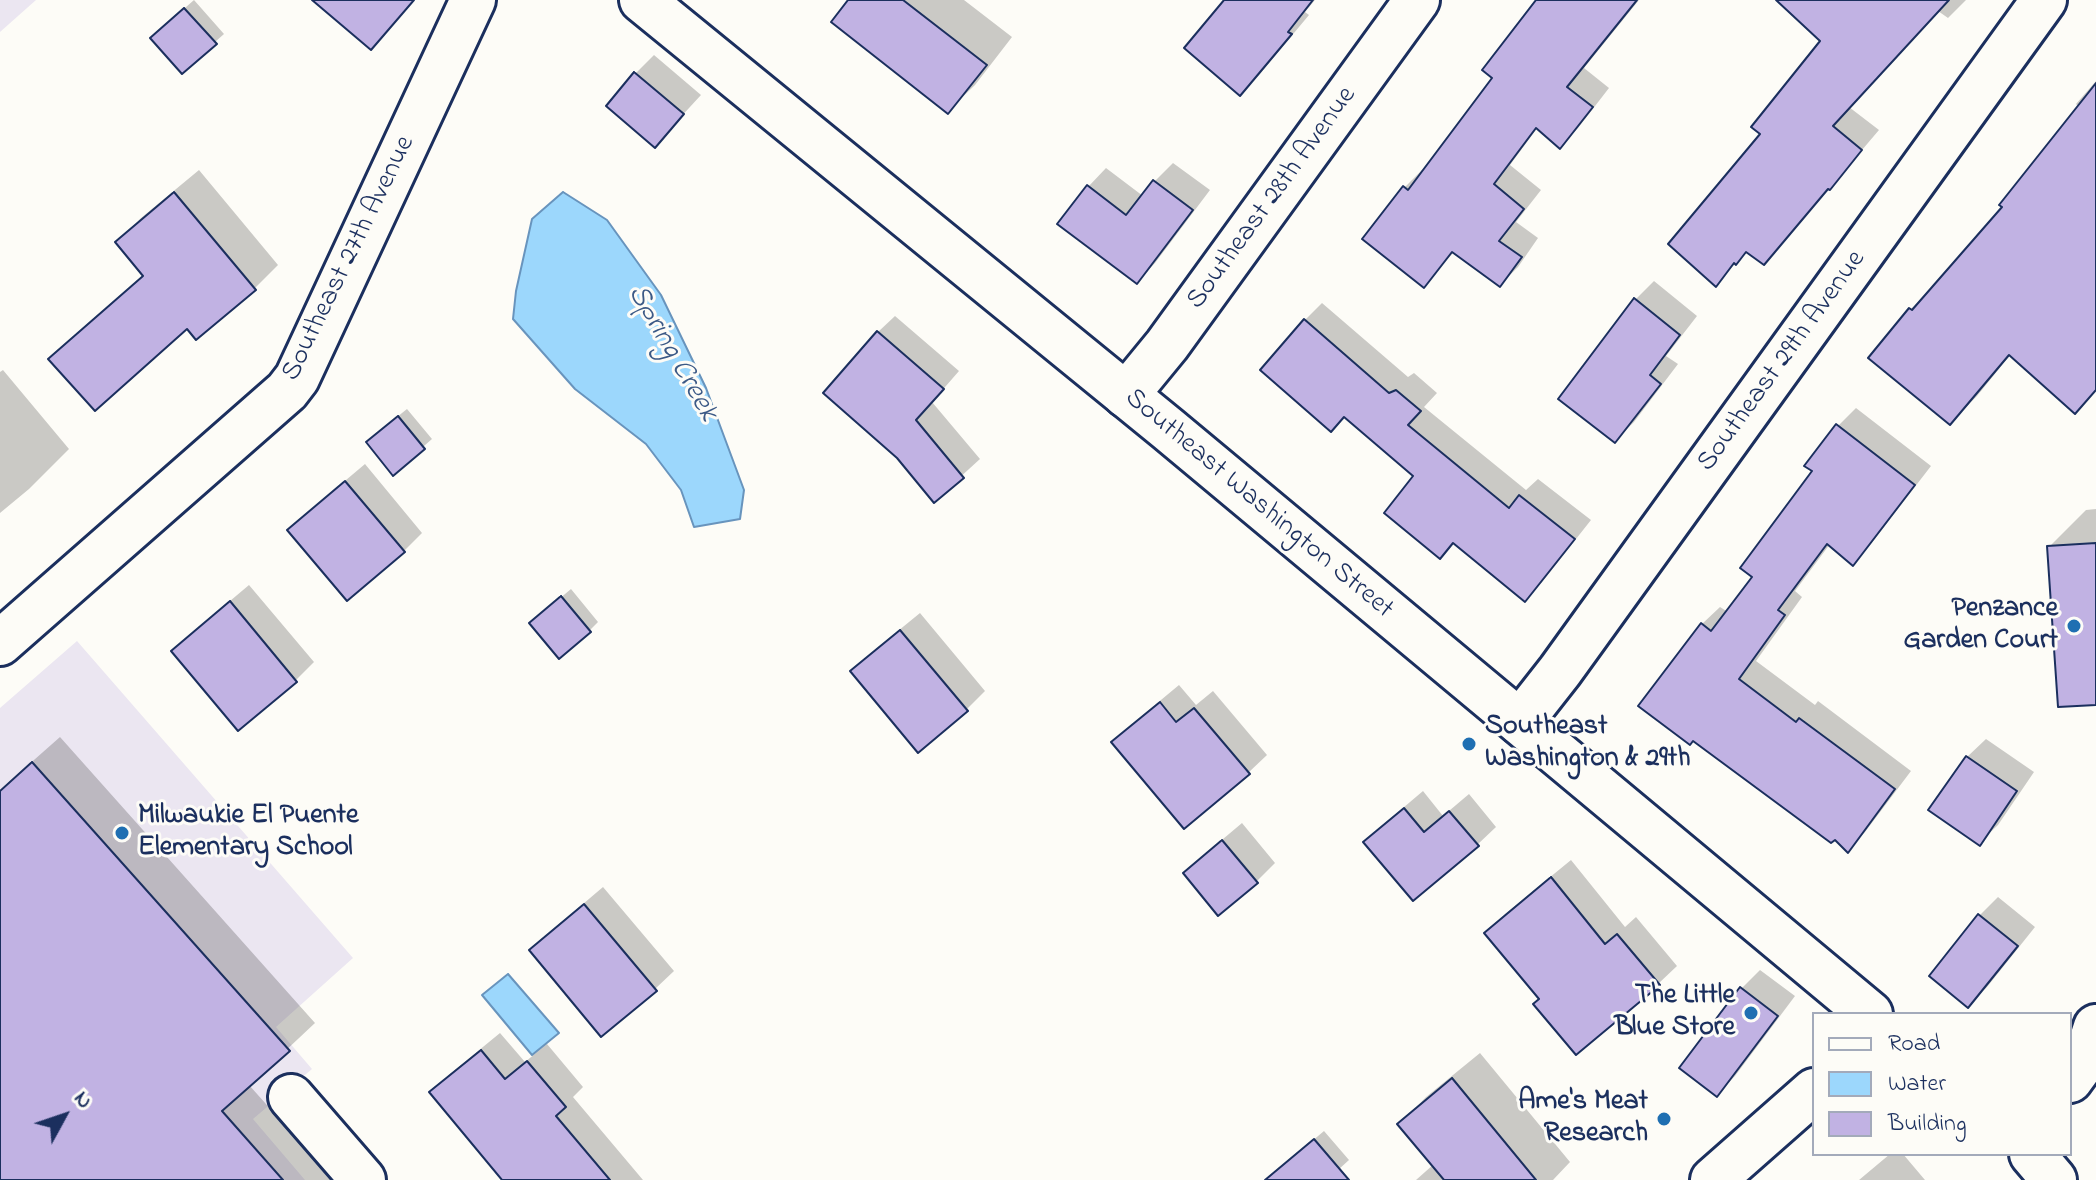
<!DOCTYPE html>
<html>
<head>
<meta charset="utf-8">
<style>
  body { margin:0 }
  #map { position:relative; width:2096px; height:1180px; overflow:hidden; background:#fdfcf7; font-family:"Indie Flower",sans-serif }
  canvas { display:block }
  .legend { position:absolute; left:1812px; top:1012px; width:260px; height:144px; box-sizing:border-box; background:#fdfcf7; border:2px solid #a3aaba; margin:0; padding:10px 14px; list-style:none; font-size:24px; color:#1b2f5e }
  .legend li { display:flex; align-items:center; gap:16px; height:40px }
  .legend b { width:40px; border:2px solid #a3aaba }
  .north { position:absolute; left:24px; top:1076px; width:80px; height:80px; -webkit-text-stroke:6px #fdfcf7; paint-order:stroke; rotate:50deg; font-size:22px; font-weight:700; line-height:32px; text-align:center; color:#1b2f5e }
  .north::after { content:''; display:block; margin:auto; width:28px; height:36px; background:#1b2f5e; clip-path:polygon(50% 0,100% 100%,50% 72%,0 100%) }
</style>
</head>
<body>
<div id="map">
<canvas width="2096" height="1180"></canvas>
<ul class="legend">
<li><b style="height:10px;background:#fdfcf7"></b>Road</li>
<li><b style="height:22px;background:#9cd7fc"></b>Water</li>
<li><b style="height:22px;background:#c1b2e3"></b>Building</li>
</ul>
<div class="north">N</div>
</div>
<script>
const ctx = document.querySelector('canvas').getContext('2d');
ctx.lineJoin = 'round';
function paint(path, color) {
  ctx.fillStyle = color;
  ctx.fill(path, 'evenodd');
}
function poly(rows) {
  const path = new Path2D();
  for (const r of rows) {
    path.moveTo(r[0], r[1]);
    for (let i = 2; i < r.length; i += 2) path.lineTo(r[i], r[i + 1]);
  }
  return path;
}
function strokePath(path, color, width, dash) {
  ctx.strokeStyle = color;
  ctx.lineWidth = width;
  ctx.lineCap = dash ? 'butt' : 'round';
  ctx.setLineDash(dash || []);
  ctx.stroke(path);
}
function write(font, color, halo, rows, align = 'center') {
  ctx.font = font + ' "Indie Flower",sans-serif';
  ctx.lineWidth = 6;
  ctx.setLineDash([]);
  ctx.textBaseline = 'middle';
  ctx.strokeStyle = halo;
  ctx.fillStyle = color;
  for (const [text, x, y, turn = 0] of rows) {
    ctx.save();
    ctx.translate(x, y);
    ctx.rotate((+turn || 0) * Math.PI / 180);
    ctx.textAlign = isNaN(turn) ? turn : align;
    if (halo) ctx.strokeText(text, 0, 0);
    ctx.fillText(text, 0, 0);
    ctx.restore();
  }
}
const built = poly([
  [0,0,36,0,0,32],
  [77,641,353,958,276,1027,312,1069,253,1119,305,1180,0,1180,0,708]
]);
const water = poly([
  [563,192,607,220,661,295,706,388,744,490,740,519,694,527,681,490,646,444,575,389,513,319,516,291,532,219,563,192],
  [508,974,559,1033,532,1055,482,995,508,974]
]);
const shadow = poly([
  [194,0,224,34,215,42,161,29],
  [851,0,964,0,1012,37,975,85,948,111],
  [1227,0,1315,0,1305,12,1309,15,1259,75,1240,93],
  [1538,0,1639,0,1584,68,1609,88,1578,128,1560,146,1538,127,1510,165,1541,190,1516,222,1538,238,1518,267,1500,285,1454,252,1424,285,1404,188,1422,170,1424,172,1495,77],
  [1795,0,1966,0,1948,18,1938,11,1849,107,1879,130,1782,244,1764,263,1748,250,1716,284,1763,134,1823,40],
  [654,55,701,95,655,145,635,74],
  [2096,81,2096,390,2011,354,1977,396,1950,423,1911,309,1938,282,2005,207,2079,107,2076,104],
  [1173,163,1210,190,1155,263,1137,282,1088,187,1106,168,1143,196,1155,181],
  [199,170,278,265,254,289,188,326,75,336,145,274,118,242,141,218],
  [1654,281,1697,316,1666,356,1678,364,1634,422,1615,441,1636,299],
  [1322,303,1408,377,1414,373,1437,393,1424,407,1526,490,1538,479,1591,520,1542,582,1525,599,1454,542,1440,556,1416,476,1305,320],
  [895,316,959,371,932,402,980,459,935,500,878,332],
  [3,370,69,449,29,489,0,513,0,372],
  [1856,408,1931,466,1870,545,1853,563,1830,544,1795,591,1802,597,1756,661,1815,705,1818,701,1911,771,1865,832,1848,850,1702,624,1720,607,1728,612,1755,576,1838,426],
  [407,409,432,439,393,473,377,433],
  [365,464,422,533,404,551,290,530,308,512],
  [2096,509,2096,703,2049,547,2086,510],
  [249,585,314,662,296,680,238,728,173,651,192,633],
  [571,589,598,622,589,631,541,614],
  [920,613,985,691,967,709,918,750,853,672,871,653],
  [1179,685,1196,705,1213,691,1267,755,1248,773,1114,743,1132,724],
  [60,737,315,1023,249,1085,334,1180,0,1180,0,790],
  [1986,739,2034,772,1998,825,1979,843,1967,757],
  [1423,791,1443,816,1469,794,1496,827,1477,845,1366,842,1384,824],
  [1242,823,1275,863,1256,882,1185,873,1204,855],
  [1571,860,1625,927,1636,917,1677,966,1658,984,1541,999,1487,933,1505,914],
  [603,887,674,971,655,989,532,950,550,932],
  [1998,897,2035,927,1987,987,1968,1005,1980,915],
  [1760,970,1795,996,1735,1076,1717,1094,1682,1067,1742,988],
  [500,1033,525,1062,547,1044,583,1087,573,1097,643,1180,504,1180,432,1092,450,1074],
  [1480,1053,1570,1162,1553,1180,1416,1180,1434,1164,1400,1124,1426,1097],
  [1324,1131,1349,1160,1327,1180,1284,1180,1286,1163],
  [1890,1154,1903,1154,1925,1180,1859,1180]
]);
const building = poly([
  [312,0,414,0,371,50,312,0],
  [848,0,903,0,987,65,948,114,831,22,848,0],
  [1224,0,1313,0,1288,32,1292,34,1240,96,1184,48,1224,0],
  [1536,0,1637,0,1567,87,1593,107,1560,149,1536,128,1494,184,1524,209,1499,241,1522,257,1500,287,1452,252,1424,288,1362,239,1403,186,1408,190,1492,78,1482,70,1536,0],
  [1776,0,1949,0,1833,126,1862,150,1830,190,1828,189,1764,265,1746,252,1736,265,1734,263,1716,287,1668,244,1760,134,1751,127,1820,41,1776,0],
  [184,8,217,44,182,74,150,38,184,8],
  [634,72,684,114,655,148,606,106,634,72],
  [2096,83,2096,390,2075,414,2009,355,1950,425,1868,358,1909,308,1912,310,2002,207,1999,205,2096,83],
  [1153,180,1193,210,1137,284,1057,224,1087,185,1126,215,1153,180],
  [174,192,256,290,196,340,187,329,95,411,48,359,143,276,115,242,174,192],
  [1634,298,1680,335,1650,375,1661,384,1615,443,1558,399,1634,298],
  [1304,319,1389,393,1396,390,1421,411,1408,425,1509,508,1519,495,1575,539,1525,602,1453,543,1440,559,1384,513,1413,476,1344,417,1331,432,1260,370,1304,319],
  [877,331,944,389,916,420,964,478,934,503,897,458,823,393,877,331],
  [398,416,425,449,393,476,366,442,398,416],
  [1836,424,1915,485,1853,566,1827,544,1778,610,1785,615,1739,679,1796,722,1799,718,1895,789,1848,853,1835,840,1831,843,1693,741,1690,745,1638,706,1701,623,1711,631,1752,577,1740,568,1812,471,1804,466,1836,424],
  [345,481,405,552,347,601,287,530,345,481],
  [2096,543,2096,705,2058,707,2047,546,2096,543],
  [561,596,591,632,559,659,529,623,561,596],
  [230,601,297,682,238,731,171,651,230,601],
  [900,630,968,711,918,753,850,671,900,630],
  [1160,702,1176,722,1194,708,1250,774,1184,829,1111,742,1160,702],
  [1966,756,2017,791,1980,846,1928,810,1966,756],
  [32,762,290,1051,222,1111,283,1180,0,1180,0,791,32,762],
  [1404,808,1424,832,1449,811,1479,846,1413,901,1363,842,1404,808],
  [1222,840,1258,883,1218,916,1183,873,1222,840],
  [1551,877,1605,944,1617,934,1660,985,1576,1055,1533,1004,1539,999,1484,933,1551,877],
  [584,904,657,991,601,1037,529,950,584,904],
  [1978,914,2018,946,1968,1008,1929,976,1978,914],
  [1740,987,1778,1016,1717,1097,1679,1068,1740,987],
  [481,1050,505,1079,527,1061,566,1107,556,1116,610,1180,502,1180,429,1092,481,1050],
  [1452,1078,1536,1180,1444,1180,1397,1124,1452,1078],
  [1314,1139,1349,1180,1265,1180,1314,1139]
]);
const minor = poly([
  [1126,395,1167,345,1417,0],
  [1520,722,1560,671,2044,0],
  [2070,1080,2086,1058,2096,1027],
  [291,1097,363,1180],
  [1713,1180,1814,1091]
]);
const tertiary = poly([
  [642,0,1168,429,1870,1014],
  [0,643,287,391,297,378,473,0],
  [2032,1154,2054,1180]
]);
const markers = [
  [2074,626,8,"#1f6fb2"],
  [1469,744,8,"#1f6fb2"],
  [122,833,8,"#1f6fb2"],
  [1751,1013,8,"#1f6fb2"],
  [1664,1119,8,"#1f6fb2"]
];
const streetNames = [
  ["Southeast 28th Avenue",1273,199,-54],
  ["Southeast 27th Avenue",350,259,-64],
  ["Southeast 29th Avenue",1783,362,-54],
  ["Southeast Washington Street",1258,505,40]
];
const poiNames = [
  ["Penzance",2058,610],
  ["Garden Court",2058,642],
  ["Southeast",1485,728,"left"],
  ["Washington & 29th",1485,760,"left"],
  ["Milwaukie El Puente",138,817,"left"],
  ["Elementary School",138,849,"left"],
  ["The Little",1735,997],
  ["Blue Store",1735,1029],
  ["Ame's Meat",1648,1103],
  ["Research",1648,1135]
];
const waterNames = [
  ["Spring Creek",671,354,60]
];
paint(built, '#ebe6f1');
paint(water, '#9cd7fc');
strokePath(water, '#6894bd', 2);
paint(shadow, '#0003');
paint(building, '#c1b2e3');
strokePath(building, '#1b2f5e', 2);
strokePath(minor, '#1b2f5e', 50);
strokePath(tertiary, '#1b2f5e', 50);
strokePath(minor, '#fdfcf7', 44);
strokePath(tertiary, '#fdfcf7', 44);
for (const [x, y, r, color] of markers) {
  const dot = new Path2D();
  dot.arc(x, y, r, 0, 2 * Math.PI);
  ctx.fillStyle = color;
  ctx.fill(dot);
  strokePath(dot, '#fdfcf7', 3);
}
write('28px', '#1b2f5e', '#fdfcf7', streetNames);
write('bold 28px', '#1b2f5e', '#fdfcf7', poiNames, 'right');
write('italic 30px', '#3b5986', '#fdfcf7', waterNames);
</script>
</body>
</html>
